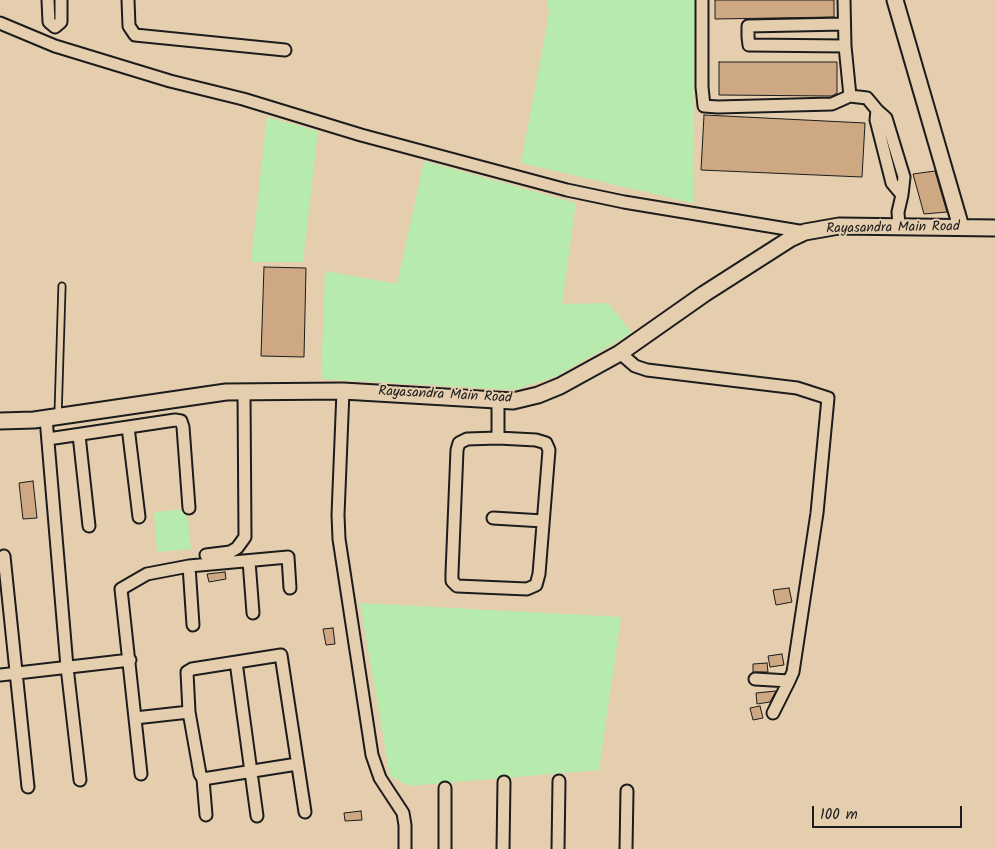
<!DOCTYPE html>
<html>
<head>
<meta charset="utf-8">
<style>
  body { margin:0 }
  #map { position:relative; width:995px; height:849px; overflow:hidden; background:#e5ceae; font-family:Kalam,sans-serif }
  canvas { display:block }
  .scale { position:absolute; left:812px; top:806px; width:150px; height:22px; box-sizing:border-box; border:2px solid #1c1c1c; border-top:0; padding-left:6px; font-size:15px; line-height:18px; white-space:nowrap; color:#1c1c1c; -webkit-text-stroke:4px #e5ceae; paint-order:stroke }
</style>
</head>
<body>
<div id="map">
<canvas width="995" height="849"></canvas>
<div class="scale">100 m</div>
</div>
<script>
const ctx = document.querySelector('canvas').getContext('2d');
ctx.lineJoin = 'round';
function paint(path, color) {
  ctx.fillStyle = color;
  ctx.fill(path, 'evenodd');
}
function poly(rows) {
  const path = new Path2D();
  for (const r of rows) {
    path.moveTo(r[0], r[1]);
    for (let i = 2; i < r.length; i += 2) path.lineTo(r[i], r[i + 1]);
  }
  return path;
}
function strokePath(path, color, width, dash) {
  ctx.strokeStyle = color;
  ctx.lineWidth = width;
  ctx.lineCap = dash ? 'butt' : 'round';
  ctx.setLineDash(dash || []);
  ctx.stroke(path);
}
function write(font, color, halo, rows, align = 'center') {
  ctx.font = font + ' Kalam,sans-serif';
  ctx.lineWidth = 4;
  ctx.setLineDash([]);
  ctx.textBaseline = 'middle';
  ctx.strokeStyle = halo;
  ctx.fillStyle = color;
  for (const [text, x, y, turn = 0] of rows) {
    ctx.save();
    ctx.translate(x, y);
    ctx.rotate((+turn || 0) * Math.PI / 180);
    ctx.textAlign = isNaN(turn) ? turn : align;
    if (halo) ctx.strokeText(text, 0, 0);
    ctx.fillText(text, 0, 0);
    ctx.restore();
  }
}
const green = poly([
  [547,0,695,0,693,203,521,163,549,14],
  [267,117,318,131,303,262,251,262],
  [424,161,576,203,562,304,608,303,632,333,555,377,513,390,321,379,325,271,397,284],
  [187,509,191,549,157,552,154,512],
  [360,603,621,617,599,770,409,786,390,776]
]);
const building = poly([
  [715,0,834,0,834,17,715,19,715,0],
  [719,62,837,62,837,93,832,96,719,95,719,62],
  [704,115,865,123,862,177,701,170,704,115],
  [935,171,947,212,924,214,913,174,935,171],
  [264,267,306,268,304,357,261,356,264,267],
  [33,481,37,518,23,519,19,483,33,481],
  [225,572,226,579,209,582,207,574,225,572],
  [789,588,792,602,776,605,773,590,789,588],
  [333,628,335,644,326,645,323,629,333,628],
  [782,654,784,665,770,667,768,656,782,654],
  [767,663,768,672,753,672,753,664,767,663],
  [776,691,770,702,757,704,756,693,776,691],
  [760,706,763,718,753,720,750,708,760,706],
  [361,811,362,820,345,821,344,813,361,811]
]);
const service = poly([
  [58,416,62,286]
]);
const minor = poly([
  [48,0,49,22,55,27],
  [128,0,129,26,135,35,285,50],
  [702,0,702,87,704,106,718,107,832,104,850,96,867,98,877,110,876,120,892,183,902,195],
  [844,0,845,46,850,96],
  [0,23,55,46,170,81,243,99,361,135,567,190,624,202,805,232],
  [844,24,748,26,748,37,749,45,845,46],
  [55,27,61,22,61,0],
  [877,110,886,118,904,177,902,195,898,212,899,227],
  [620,353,635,366,647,370,797,388,828,398,817,513,793,672,789,681,755,679],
  [343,391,338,515,339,539,372,755,380,778,403,813,405,825,405,849],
  [46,418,67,667,80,780],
  [128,427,139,517],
  [79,435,89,526],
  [498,438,467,439,459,443,457,450,452,573,452,581,457,586,527,589,536,585,539,574,549,450,546,443,536,440,498,438,498,400],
  [48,439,175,420,181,421,183,427,189,508],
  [493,518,543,521],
  [206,555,230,552,237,548,245,537,244,392],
  [4,556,28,787],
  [249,561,253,613],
  [189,566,193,625],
  [236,662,257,816],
  [0,675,130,660],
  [189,712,200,774,203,779,297,764],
  [773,713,789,681],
  [135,718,189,712,187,672,192,669,281,655,305,812],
  [141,774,121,589,147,574,189,566,288,557,290,588],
  [203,779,206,815],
  [445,788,445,849],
  [503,849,504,782],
  [558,849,559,781],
  [626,849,627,791]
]);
const tertiary = poly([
  [895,0,961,227],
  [0,421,34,420,226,392,343,391,513,401,538,395,560,386,620,353,704,294,790,239,805,232,839,226,995,228]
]);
const streetNames = [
  ["Rayasandra Main Road",893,229,-1],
  ["Rayasandra Main Road",445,396,3]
];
paint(green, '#b6ebad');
paint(building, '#cda882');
strokePath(building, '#1c1c1c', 1);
strokePath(service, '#1c1c1c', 9);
strokePath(minor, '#1c1c1c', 15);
strokePath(tertiary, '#1c1c1c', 19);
strokePath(service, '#e5ceae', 5.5);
strokePath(minor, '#e5ceae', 11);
strokePath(tertiary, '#e5ceae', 15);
write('14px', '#1c1c1c', '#e5ceae', streetNames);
</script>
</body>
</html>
